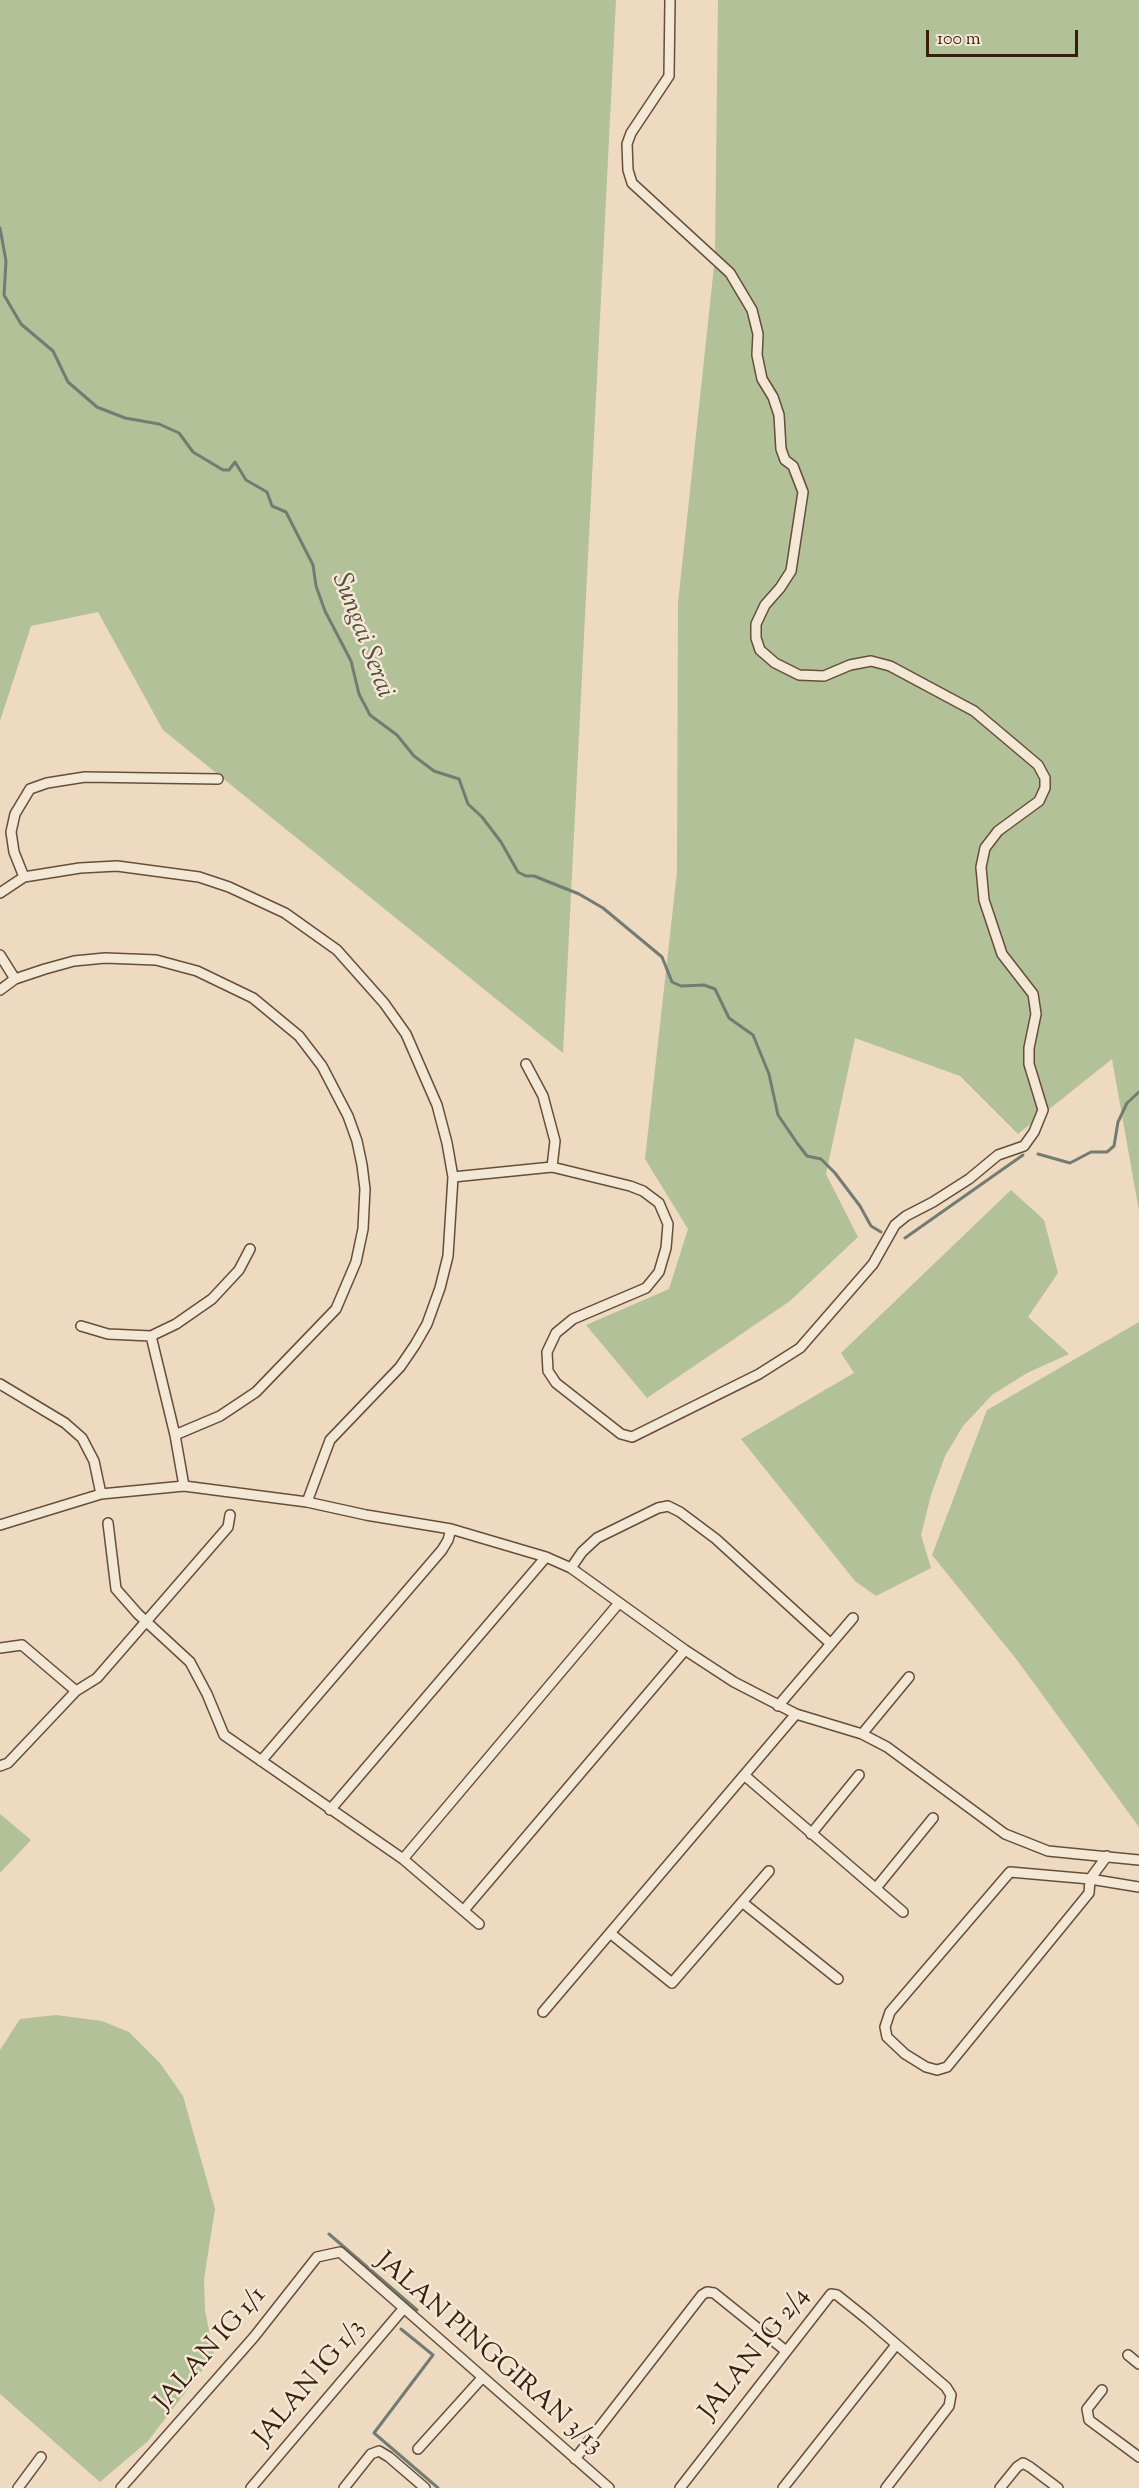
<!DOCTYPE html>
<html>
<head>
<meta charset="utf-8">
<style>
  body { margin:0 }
  #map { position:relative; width:1139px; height:2488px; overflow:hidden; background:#eddac0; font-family:"Sorts Mill Goudy",serif }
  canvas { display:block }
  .scale { position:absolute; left:926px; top:30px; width:152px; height:27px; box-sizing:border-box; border:3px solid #3a1e0d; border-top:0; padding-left:8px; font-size:18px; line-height:21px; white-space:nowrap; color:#3a1e0d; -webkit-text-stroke:4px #f3e7d6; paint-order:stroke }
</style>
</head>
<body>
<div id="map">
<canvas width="1139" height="2488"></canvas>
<div class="scale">100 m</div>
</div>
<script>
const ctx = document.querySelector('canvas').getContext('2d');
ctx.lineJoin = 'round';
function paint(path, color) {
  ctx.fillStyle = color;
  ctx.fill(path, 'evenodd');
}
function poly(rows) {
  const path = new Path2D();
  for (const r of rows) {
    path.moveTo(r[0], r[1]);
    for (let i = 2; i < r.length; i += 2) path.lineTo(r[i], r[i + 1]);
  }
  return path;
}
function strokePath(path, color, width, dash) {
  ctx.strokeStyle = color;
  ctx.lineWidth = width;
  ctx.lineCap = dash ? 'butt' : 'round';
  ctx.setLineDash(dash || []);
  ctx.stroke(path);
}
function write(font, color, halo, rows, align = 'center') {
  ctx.font = font + ' "Sorts Mill Goudy",serif';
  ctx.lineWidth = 5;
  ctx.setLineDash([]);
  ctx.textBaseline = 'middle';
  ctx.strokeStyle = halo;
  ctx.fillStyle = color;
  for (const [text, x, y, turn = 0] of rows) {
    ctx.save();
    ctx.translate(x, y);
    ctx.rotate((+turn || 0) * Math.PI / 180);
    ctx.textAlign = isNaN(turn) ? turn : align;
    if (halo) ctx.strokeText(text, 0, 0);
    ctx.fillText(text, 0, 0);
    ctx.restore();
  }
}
const green = poly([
  [0,0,616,0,563,1053,163,730,98,612,31,626,0,721],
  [718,0,1139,0,1139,1211,1112,1059,1018,1134,960,1076,855,1038,826,1174,858,1237,790,1301,647,1398,586,1325,669,1289,688,1229,645,1159,677,872,678,603,715,257],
  [1011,1190,1044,1220,1058,1273,1028,1317,1069,1354,1027,1373,992,1395,963,1426,945,1456,931,1495,921,1535,931,1568,876,1596,855,1581,741,1439,854,1373,841,1353],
  [1139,1322,1139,1827,1017,1660,932,1555,987,1410],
  [0,1814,31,1840,0,1873],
  [56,2015,102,2021,129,2032,160,2063,183,2096,215,2209,204,2279,205,2310,214,2355,148,2441,100,2482,0,2394,0,2050,20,2019]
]);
const stream = poly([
  [0,228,6,261,4,295,21,324,53,351,68,382,97,407,125,418,159,424,179,433,193,452,223,470,229,470,235,462,246,480,267,492,272,506,286,512,313,565,316,586,325,611,351,661,359,694,370,715,397,735,414,756,434,771,459,779,468,804,482,817,501,842,518,872,526,876,534,876,579,894,603,908,662,957,672,982,681,986,704,985,715,989,729,1018,753,1035,769,1074,778,1115,797,1143,807,1156,821,1159,835,1173,860,1206,871,1226,881,1232],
  [1038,1154,1070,1163,1091,1152,1107,1152,1114,1146,1118,1122,1127,1103,1139,1092],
  [905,1238,1023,1155],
  [329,2234,417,2310],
  [401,2329,433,2355,374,2433,438,2488]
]);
const street = poly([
  [24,877,14,852,11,832,15,814,30,789,47,783,85,777,218,779],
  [0,893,24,877,80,868,117,866,199,877,229,887,285,913,337,950,384,1003,406,1034,437,1105,447,1143,453,1177,448,1256,440,1288,427,1324,415,1345,400,1367,330,1440,307,1502],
  [0,955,15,979],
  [0,990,15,979,45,969,74,961,105,958,156,960,197,971,253,998,299,1036,322,1066,348,1116,357,1141,362,1165,365,1189,363,1229,356,1262,336,1309,256,1392,220,1416,175,1435],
  [526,1064,543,1096,555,1141,552,1167],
  [453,1177,552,1167,630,1186,643,1191,659,1203,668,1224,666,1248,659,1272,646,1288,573,1319,556,1333,547,1352,548,1371,556,1383,621,1434,632,1437,759,1374,800,1348,873,1264,895,1225,906,1216,933,1202,969,1179,998,1155,1024,1146,1034,1132,1043,1110,1029,1064,1029,1048,1036,1014,1033,994,1002,954,984,900,981,867,985,848,998,831,1039,801,1045,788,1045,778,1038,765,974,711,890,666,871,661,850,665,824,676,799,675,775,663,760,650,756,638,756,624,765,605,780,588,791,571,803,492,793,466,785,460,781,449,779,415,773,397,762,379,757,355,758,334,752,310,730,273,632,183,628,170,627,144,631,133,669,76,670,0],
  [81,1326,108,1334,151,1336,176,1324,212,1299,239,1270,250,1249],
  [151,1336,175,1435,184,1486],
  [0,1384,65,1423,82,1438,94,1461,101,1494],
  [108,1523,116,1589,138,1614,190,1662,207,1694,224,1735,403,1859,479,1924],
  [0,1525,101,1494,184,1486,307,1502,366,1515,451,1529,546,1557,571,1568,685,1650,734,1682,796,1714,862,1734,887,1747,1005,1834,1048,1851,1139,1860],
  [571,1568,582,1552,597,1538,658,1508,668,1506,680,1512,716,1539,831,1644],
  [0,1648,22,1645,76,1691],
  [778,1706,853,1618],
  [862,1734,909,1677],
  [261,1761,442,1550,448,1540,451,1529],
  [0,1766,8,1763,76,1691,97,1678,228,1527,230,1515],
  [744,1775,903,1912],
  [330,1810,546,1557],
  [811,1834,859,1775],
  [1107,1856,1090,1879,1089,1893,947,2067,937,2070,926,2067,905,2054,887,2037,885,2027,890,2012,1010,1872,1090,1879,1139,1887],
  [403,1859,619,1603],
  [876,1888,933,1818],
  [742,1902,838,1979],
  [464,1910,685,1650],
  [610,1933,672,1983,769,1871],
  [543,2012,796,1714],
  [1128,2355,1139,2364],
  [1102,2390,1087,2409,1089,2420,1139,2457],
  [418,2449,482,2378],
  [575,2459,702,2295,707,2292,714,2293,786,2351],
  [18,2488,41,2457],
  [121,2488,254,2337,317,2257,340,2252,609,2488],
  [251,2488,404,2308],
  [344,2488,371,2454,379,2451,389,2457,425,2488],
  [680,2488,831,2294,837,2295,867,2319,946,2387,951,2395,949,2406,886,2488],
  [783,2488,896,2345],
  [1000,2488,1017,2467,1023,2463,1030,2467,1058,2488]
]);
const streetNames = [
  ["JALAN IG 1/1",212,2350,-49],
  ["JALAN PINGGIRAN 3/13",488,2355,41],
  ["JALAN IG 2/4",756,2355,-52],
  ["JALAN IG 1/3",311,2384,-50]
];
const waterNames = [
  ["Sungai Serai",361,636,69]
];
paint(green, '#b2c197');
strokePath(stream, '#737c72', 3);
strokePath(street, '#674d3a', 12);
strokePath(street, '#f3e7d6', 9);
write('26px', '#3a1e0d', '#f3e7d6', streetNames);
write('italic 27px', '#564d3f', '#f3e7d6', waterNames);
</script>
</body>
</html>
